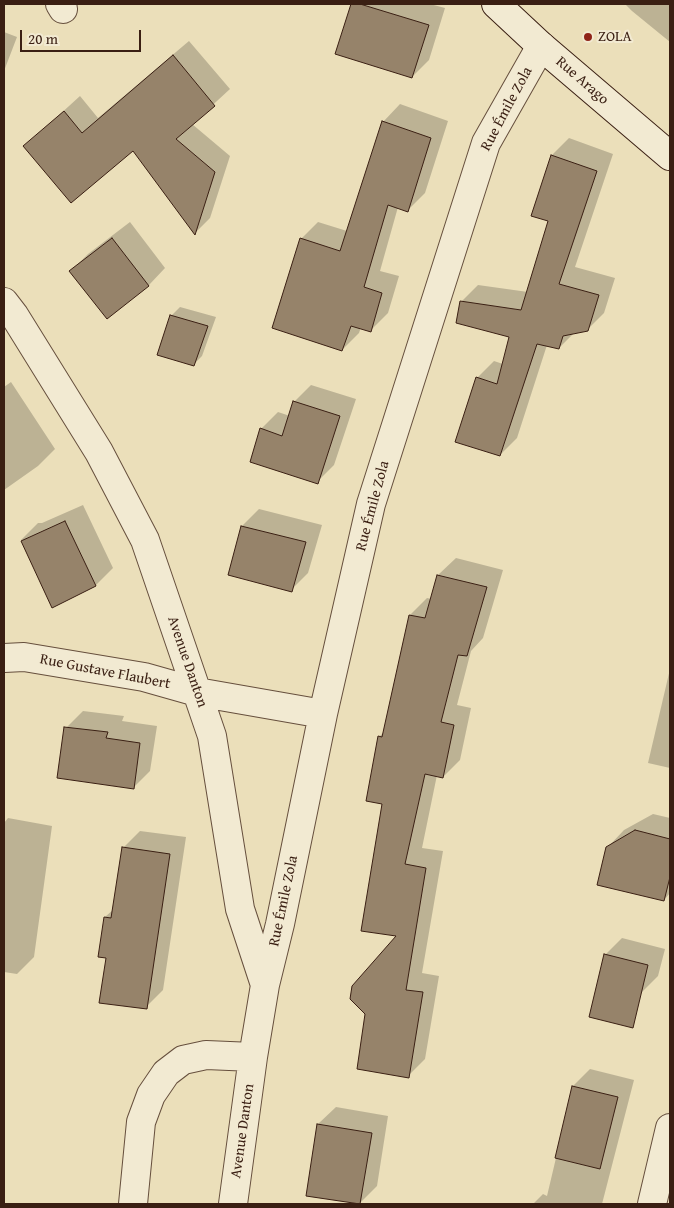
<!DOCTYPE html>
<html>
<head>
<meta charset="utf-8">
<style>
  body { margin:0 }
  #map { position:relative; width:674px; height:1208px; overflow:hidden; background:#ebdfba; font-family:"Gentium Book Plus",serif }
  canvas { display:block }
  .frame { position:absolute; inset:0; border:5px solid #3a1f13; pointer-events:none }
  .scale { position:absolute; left:20px; top:30px; width:121px; height:22px; box-sizing:border-box; border:2px solid #3a1f13; border-top:0; padding-left:6px; font-size:15px; line-height:18px; white-space:nowrap; color:#3a1f13; -webkit-text-stroke:4px #f2ead2; paint-order:stroke }
</style>
</head>
<body>
<div id="map">
<canvas width="674" height="1208"></canvas>
<div class="frame"></div>
<div class="scale">20 m</div>
</div>
<script>
const ctx = document.querySelector('canvas').getContext('2d');
ctx.lineJoin = 'round';
function paint(path, color) {
  ctx.fillStyle = color;
  ctx.fill(path, 'evenodd');
}
function poly(rows) {
  const path = new Path2D();
  for (const r of rows) {
    path.moveTo(r[0], r[1]);
    for (let i = 2; i < r.length; i += 2) path.lineTo(r[i], r[i + 1]);
  }
  return path;
}
function strokePath(path, color, width, dash) {
  ctx.strokeStyle = color;
  ctx.lineWidth = width;
  ctx.lineCap = dash ? 'butt' : 'round';
  ctx.setLineDash(dash || []);
  ctx.stroke(path);
}
function write(font, color, halo, rows, align = 'center') {
  ctx.font = font + ' "Gentium Book Plus",serif';
  ctx.lineWidth = 4;
  ctx.setLineDash([]);
  ctx.textBaseline = 'middle';
  ctx.strokeStyle = halo;
  ctx.fillStyle = color;
  for (const [text, x, y, turn = 0] of rows) {
    ctx.save();
    ctx.translate(x, y);
    ctx.rotate((+turn || 0) * Math.PI / 180);
    ctx.textAlign = isNaN(turn) ? turn : align;
    if (halo) ctx.strokeText(text, 0, 0);
    ctx.fillText(text, 0, 0);
    ctx.restore();
  }
}
const shadow = poly([
  [352,4,430,4,445,8,429,60,412,77,336,53],
  [625,4,670,4,670,42,632,11],
  [4,32,17,37,4,71],
  [189,41,230,89,192,124,230,156,210,218,195,233,133,149,25,146,80,96,98,118],
  [400,104,448,121,425,193,408,210,398,207,380,271,399,276,388,313,371,330,361,327,359,333,342,350,301,239,318,222,347,231,383,122],
  [569,138,613,154,575,267,615,278,604,313,587,330,574,333,559,348,547,345,517,438,500,455,477,378,494,361,503,364,510,336,461,302,478,285,528,292,550,220,552,155],
  [130,222,165,268,149,285,107,317,71,271,88,254],
  [180,307,216,317,202,356,193,365,171,316],
  [11,382,55,449,38,466,4,490,4,387],
  [311,385,356,399,334,465,317,482,261,429,278,412,290,416,294,402],
  [83,505,113,568,96,585,52,606,21,540,38,523,42,523],
  [259,509,322,525,308,573,291,590,242,526],
  [456,558,503,570,483,638,471,651,457,705,471,708,460,760,443,777,437,775,422,848,443,851,422,973,439,976,425,1059,408,1076,398,936,383,803,379,737,384,732,410,615,427,598,432,599,438,575],
  [670,669,670,768,648,763],
  [83,711,124,716,122,721,157,726,150,771,133,788,66,728],
  [653,814,670,818,670,893,664,900,607,848,624,830],
  [8,818,52,826,34,957,17,974,4,972,4,823],
  [140,831,186,837,163,990,146,1007,105,917,114,909,123,848],
  [622,938,665,949,658,976,641,993,605,955],
  [590,1069,634,1080,602,1204,533,1204,543,1194,547,1196,573,1086],
  [336,1107,388,1116,377,1186,360,1203,318,1124]
]);
const building = poly([
  [351,4,360,4,429,25,412,78,335,54,351,4],
  [173,55,215,106,176,139,215,172,195,235,133,151,71,203,23,146,64,111,82,133,173,55],
  [382,121,431,138,408,212,388,205,364,287,382,293,371,332,351,326,342,351,272,328,300,238,340,251,382,121],
  [551,155,597,171,559,284,599,295,588,331,563,336,559,349,537,344,500,456,455,442,476,377,497,384,509,337,456,323,460,301,521,310,548,221,531,216,551,155],
  [112,238,149,286,107,319,69,271,112,238],
  [170,315,208,326,194,366,157,355,170,315],
  [293,401,340,416,318,484,250,462,260,428,282,436,293,401],
  [65,521,96,586,52,608,21,541,65,521],
  [241,526,306,542,292,592,228,575,241,526],
  [437,575,487,587,467,656,458,655,441,722,454,725,443,778,425,774,405,864,426,868,406,990,423,992,409,1078,357,1069,365,1014,350,999,352,986,396,936,361,931,382,804,366,801,378,736,382,737,409,615,425,618,437,575],
  [64,727,108,732,106,738,140,743,134,789,57,778,64,727],
  [635,830,670,839,670,877,664,901,597,885,606,847,635,830],
  [122,847,170,854,147,1009,99,1003,106,958,98,957,104,917,111,918,122,847],
  [604,954,648,965,633,1028,589,1017,604,954],
  [572,1086,618,1097,600,1169,555,1158,572,1086],
  [317,1124,372,1133,360,1204,306,1196,317,1124]
]);
const minor = poly([
  [60,4,63,9],
  [4,302,14,315,99,452,145,540,212,736,240,909,265,985,253,1057,233,1204],
  [4,658,24,657,144,677,197,692,323,714],
  [265,985,280,924,323,714,371,504,486,143,541,46],
  [133,1204,141,1122,151,1095,166,1073,183,1060,206,1055,253,1057],
  [652,1204,670,1128]
]);
const secondary = poly([
  [496,4,541,46,670,156]
]);
const markers = [
  [588,37,5,"#8f2418"]
];
const poiNames = [
  ["ZOLA",598,37]
];
const streetNames = [
  ["Rue Arago",582,81,41],
  ["Rue Émile Zola",507,109,-62],
  ["Rue Émile Zola",373,506,-75],
  ["Avenue Danton",187,662,71],
  ["Rue Gustave Flaubert",105,672,11],
  ["Rue Émile Zola",284,901,-78],
  ["Avenue Danton",243,1131,-82]
];
paint(shadow, '#0003');
paint(building, '#96836a');
strokePath(building, '#3a1f13', 1);
strokePath(minor, '#664f3d', 30);
strokePath(secondary, '#3a1f13', 30);
strokePath(minor, '#f2ead2', 28);
strokePath(secondary, '#f2ead2', 28);
for (const [x, y, r, color] of markers) {
  const dot = new Path2D();
  dot.arc(x, y, r, 0, 2 * Math.PI);
  ctx.fillStyle = color;
  ctx.fill(dot);
  strokePath(dot, '#f2ead2', 2);
}
write('15px', '#3a1f13', '#f2ead2', poiNames, 'left');
write('15px', '#3a1f13', '#f2ead2', streetNames);
</script>
</body>
</html>
